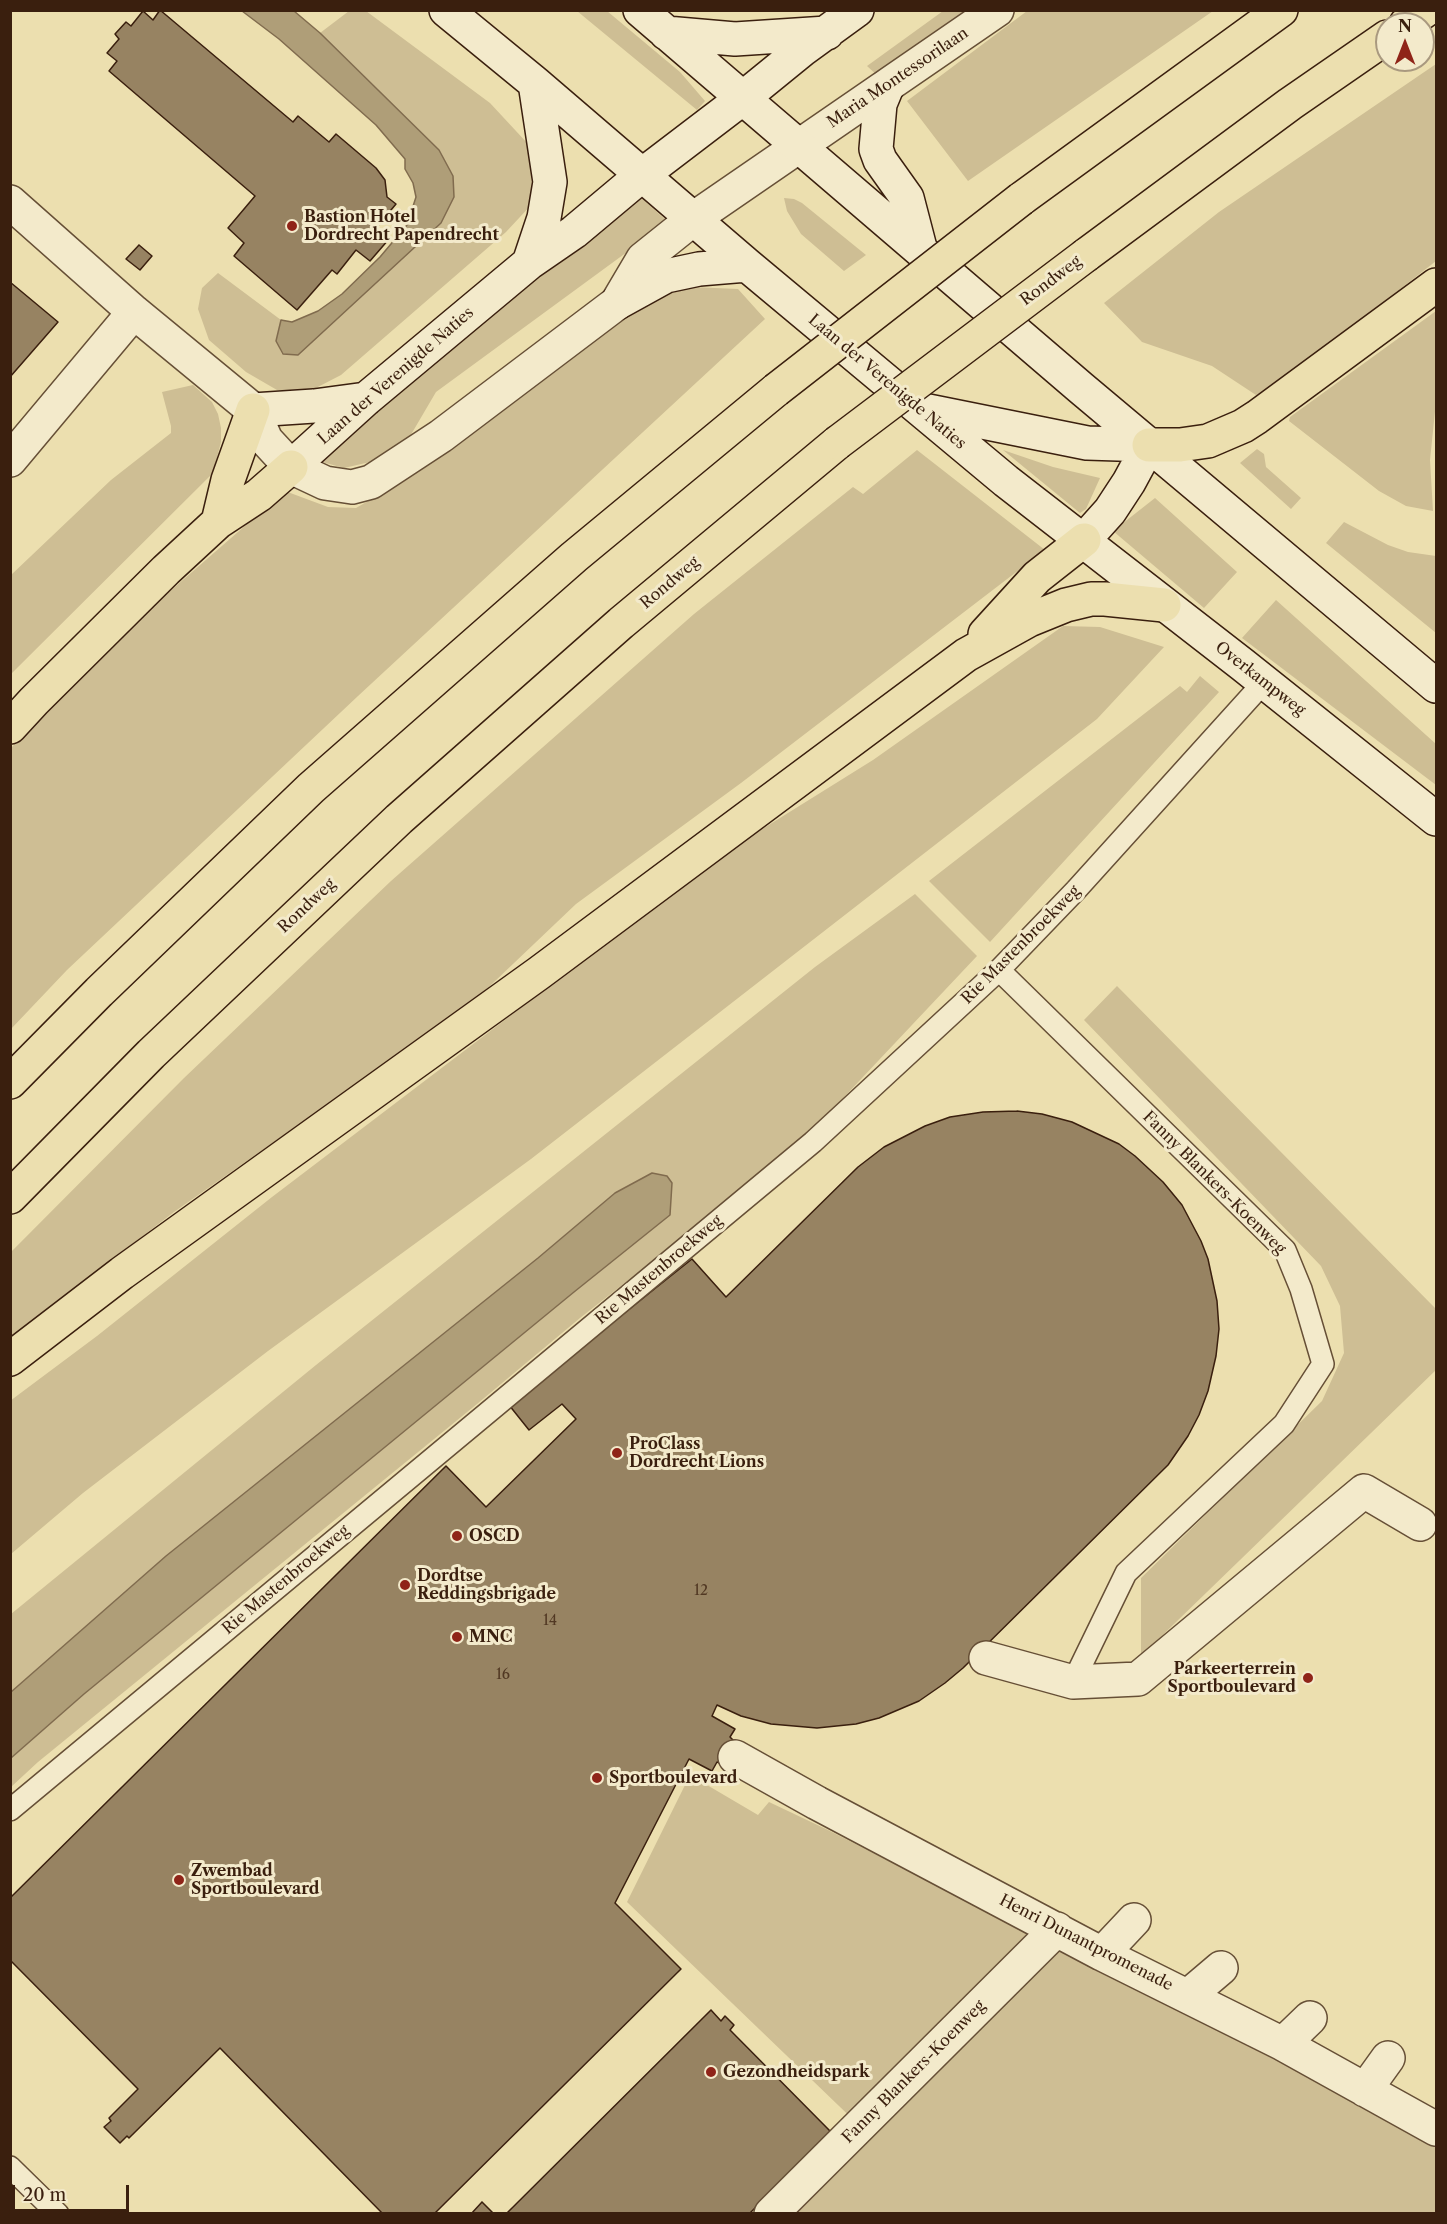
<!DOCTYPE html>
<html>
<head>
<meta charset="utf-8">
<style>
  body { margin:0 }
  #map { position:relative; width:1447px; height:2224px; overflow:hidden; background:#ecdfaf; font-family:"Libre Caslon Text",serif }
  canvas { display:block }
  .frame { position:absolute; inset:0; border:12px solid #3a1f0e; pointer-events:none }
  .north { position:absolute; left:1375px; top:12px; width:60px; height:60px; box-sizing:border-box; background:#f3eacb; border:2px solid #a9997f; border-radius:50%; rotate:0deg; font-size:16px; font-weight:700; line-height:24px; text-align:center; color:#3a1f0e }
  .north::after { content:''; display:block; margin:auto; width:21px; height:27px; background:#8f2418; clip-path:polygon(50% 0,100% 100%,50% 72%,0 100%) }
  .scale { position:absolute; left:12px; top:2185px; width:117px; height:27px; box-sizing:border-box; border:3px solid #3a1f0e; border-top:0; padding-left:8px; font-size:18px; line-height:21px; white-space:nowrap; color:#3a1f0e; -webkit-text-stroke:4px #f3eacb; paint-order:stroke }
</style>
</head>
<body>
<div id="map">
<canvas width="1447" height="2224"></canvas>
<div class="frame"></div>
<div class="north">N</div>
<div class="scale">20 m</div>
</div>
<script>
const ctx = document.querySelector('canvas').getContext('2d');
ctx.lineJoin = 'round';
function paint(path, color) {
  ctx.fillStyle = color;
  ctx.fill(path, 'evenodd');
}
function poly(rows) {
  const path = new Path2D();
  for (const r of rows) {
    path.moveTo(r[0], r[1]);
    for (let i = 2; i < r.length; i += 2) path.lineTo(r[i], r[i + 1]);
  }
  return path;
}
function strokePath(path, color, width, dash) {
  ctx.strokeStyle = color;
  ctx.lineWidth = width;
  ctx.lineCap = dash ? 'butt' : 'round';
  ctx.setLineDash(dash || []);
  ctx.stroke(path);
}
function write(font, color, halo, rows, align = 'center') {
  ctx.font = font + ' "Libre Caslon Text",serif';
  ctx.lineWidth = 6;
  ctx.setLineDash([]);
  ctx.textBaseline = 'middle';
  ctx.strokeStyle = halo;
  ctx.fillStyle = color;
  for (const [text, x, y, turn = 0] of rows) {
    ctx.save();
    ctx.translate(x, y);
    ctx.rotate((+turn || 0) * Math.PI / 180);
    ctx.textAlign = isNaN(turn) ? turn : align;
    if (halo) ctx.strokeText(text, 0, 0);
    ctx.fillText(text, 0, 0);
    ctx.restore();
  }
}
const green = poly([
  [349,11,366,11,490,103,529,145,533,203,506,232,341,375,312,390,277,390,246,372,209,340,198,309,202,288,218,273,281,320,276,341,282,354,441,223,454,197,453,176,439,150,320,33],
  [577,11,607,11,680,72,705,101,697,110],
  [943,11,972,11,879,77,867,66],
  [1027,11,1027,10,1213,11,968,181,907,101],
  [1436,64,1436,261,1274,388,1256,395,1212,366,1142,342,1104,303,1219,212],
  [639,196,668,222,436,392,409,438,370,462,344,468,315,460],
  [784,198,794,199,802,203,866,255,844,271,801,234,787,211],
  [692,287,738,289,765,319,358,696,67,970,11,1029,11,748,122,633,285,491,328,507,356,508,382,493,650,300],
  [1436,311,1436,402,1430,460,1433,511,1406,506,1379,491,1289,421,1290,417],
  [193,385,212,402,218,414,221,428,221,442,213,473,11,674,11,575,111,480,171,433,171,426,162,392],
  [1257,449,1264,454,1266,467,1301,498,1291,509,1240,463],
  [917,450,1045,550,741,783,576,904,472,1003,174,1212,11,1337,11,1252,184,1078,391,881,694,614,853,487,863,494],
  [1003,450,1053,467,1100,478,1086,509,1080,513],
  [1155,498,1237,572,1204,608,1113,531],
  [1344,522,1388,545,1408,552,1436,556,1436,633,1326,543],
  [1276,600,1436,744,1436,785,1242,638],
  [1063,626,1100,627,1164,647,1097,719,531,1159,268,1351,83,1493,11,1554,10,1401,18,1395,97,1336,272,1197,727,851,873,760],
  [1200,676,1219,692,990,942,929,881,1180,686,1187,692],
  [915,894,977,956,813,1130,677,1242,580,1318,477,1404,38,1762,11,1787,11,1758,84,1694,574,1292,670,1215,631,1185,615,1193,538,1258,166,1556,11,1692,11,1614,316,1365,815,967],
  [1117,986,1436,1309,1436,1370,1141,1656,1141,1578,1322,1401,1344,1353,1340,1306,1321,1266,1084,1020],
  [690,1775,758,1815,769,1802,828,1830,1436,2140,1436,2213,796,2213,843,2166,837,2159,865,2131,627,1902]
]);
const water = poly([
  [242,11,294,11,320,33,439,150,453,176,454,197,441,223,298,355,283,354,276,341,281,320,292,322,318,311,342,294,380,257,407,225,416,197,413,183,405,169,405,159,376,125,279,39,242,11],
  [652,1173,667,1176,672,1183,670,1215,574,1292,84,1694,11,1758,11,1692,166,1556,538,1258,615,1193,652,1173]
]);
const building = poly([
  [160,10,293,122,298,116,329,142,336,134,376,168,385,180,387,197,396,204,376,228,389,239,370,261,356,250,337,274,332,270,297,310,234,256,244,243,228,228,255,196,109,71,117,61,107,53,119,39,115,34,126,22,131,26,143,11,153,20,160,10],
  [139,245,152,256,140,270,126,259,139,245],
  [10,282,58,322,10,377,10,282],
  [1017,1111,1042,1114,1072,1122,1119,1144,1135,1156,1163,1182,1182,1205,1201,1241,1208,1259,1217,1301,1219,1329,1216,1356,1208,1391,1199,1415,1188,1436,1168,1465,963,1668,945,1683,919,1701,879,1718,856,1724,817,1728,771,1724,741,1716,717,1705,712,1716,735,1729,730,1737,735,1742,722,1764,717,1762,712,1771,689,1759,615,1903,681,1969,434,2214,383,2214,220,2048,129,2138,127,2136,120,2143,104,2127,111,2121,109,2118,138,2089,10,1960,10,1898,446,1466,486,1507,576,1419,562,1404,529,1430,509,1405,692,1259,726,1297,858,1167,884,1147,925,1126,950,1117,983,1112,1017,1111],
  [711,2010,721,2021,725,2016,734,2025,730,2030,831,2132,749,2214,506,2214,711,2010],
  [482,2202,494,2214,471,2214,482,2202]
]);
const lane = poly([
  [999,970,1285,1250,1301,1289,1323,1364,1284,1424,1126,1573,1073,1682],
  [10,1810,813,1142,999,970,1076,890,1264,682],
  [10,2167,58,2214]
]);
const street = poly([
  [10,202,134,312,253,410,266,440,291,467,325,483,352,487,371,482,441,436,617,303,643,259,693,219,997,10],
  [10,460,134,312],
  [986,1658,1073,1682,1138,1679,1364,1491,1420,1524],
  [735,1757,817,1803,1102,1954,1283,2044,1436,2129],
  [1102,1954,1134,1920],
  [1188,1996,1221,1968],
  [1283,2044,1310,2018],
  [1365,2090,1388,2058],
  [771,2214,1057,1929]
]);
const secondary = poly([
  [446,10,535,83,747,265,1006,481,1243,665,1436,819],
  [640,10,1081,388,1436,686],
  [666,33,735,39,827,33],
  [887,87,880,104,876,149,880,160,907,198,920,248],
  [529,263,544,218,550,182,535,83],
  [617,303,666,276,699,269,747,265],
  [253,410,314,406,366,399],
  [923,410,1087,443,1149,445],
  [291,467,366,399,529,263,574,232,642,175,743,98,802,50,857,10],
  [1084,540,1110,511,1129,482,1149,445]
]);
const highway = poly([
  [1406,24,1426,10],
  [1021,199,1281,10],
  [1086,255,1290,104,1387,37],
  [1149,445,1180,445,1208,441,1243,426,1257,417,1436,285],
  [218,522,228,480,253,410],
  [985,634,1037,577,1084,540],
  [10,727,34,701,166,570,218,522,259,495,291,467],
  [10,1082,99,992,311,788,574,557,776,390],
  [10,1197,151,1054,399,819,621,623,837,443],
  [10,1359,122,1273,539,973,966,655,1029,620,1066,605,1091,599,1105,599,1164,605]
]);
const highwayBridge = poly([
  [776,390,1021,199],
  [837,443,1086,255]
]);
const markers = [
  [292,226,6,"#8f2418"],
  [617,1453,6,"#8f2418"],
  [457,1536,6,"#8f2418"],
  [405,1585,6,"#8f2418"],
  [457,1637,6,"#8f2418"],
  [1308,1678,6,"#8f2418"],
  [597,1778,6,"#8f2418"],
  [179,1880,6,"#8f2418"],
  [711,2072,6,"#8f2418"]
];
const numberNames = [
  ["12",701,1591],
  ["14",550,1621],
  ["16",503,1675]
];
const streetNames = [
  ["Maria Montessorilaan",898,78,-34],
  ["Rondweg",1051,281,-37],
  ["Laan der Verenigde Naties",396,376,-41],
  ["Laan der Verenigde Naties",887,382,40],
  ["Rondweg",670,583,-40],
  ["Overkampweg",1260,679,38],
  ["Rondweg",307,906,-43],
  ["Rie Mastenbroekweg",1021,945,-45],
  ["Fanny Blankers-Koenweg",1214,1183,45],
  ["Rie Mastenbroekweg",659,1270,-40],
  ["Rie Mastenbroekweg",286,1580,-40],
  ["Henri Dunantpromenade",1086,1943,27],
  ["Fanny Blankers-Koenweg",914,2072,-45]
];
const poiNames = [
  ["Bastion Hotel",304,217],
  ["Dordrecht Papendrecht",304,235],
  ["ProClass",629,1444],
  ["Dordrecht Lions",629,1462],
  ["OSCD",469,1536],
  ["Dordtse",417,1576],
  ["Reddingsbrigade",417,1594],
  ["MNC",469,1637],
  ["Parkeerterrein",1296,1669,"right"],
  ["Sportboulevard",1296,1687,"right"],
  ["Sportboulevard",609,1778],
  ["Zwembad",191,1871],
  ["Sportboulevard",191,1889],
  ["Gezondheidspark",723,2072]
];
paint(green, '#cebe94');
paint(water, '#af9e78');
strokePath(water, '#806b4e', 1.5);
paint(building, '#978362');
strokePath(building, '#3a1f0e', 1.5);
strokePath(lane, '#664f36', 24);
strokePath(street, '#664f36', 36);
strokePath(secondary, '#3a1f0e', 36);
strokePath(highway, '#3a1f0e', 36);
strokePath(lane, '#f3eacb', 21);
strokePath(street, '#f3eacb', 33);
strokePath(secondary, '#f3eacb', 33);
strokePath(highway, '#ecdfaf', 33);
strokePath(highwayBridge, '#3a1f0e', 36, []);
strokePath(highwayBridge, '#ecdfaf', 33);
for (const [x, y, r, color] of markers) {
  const dot = new Path2D();
  dot.arc(x, y, r, 0, 2 * Math.PI);
  ctx.fillStyle = color;
  ctx.fill(dot);
  strokePath(dot, '#f3eacb', 2);
}
write('14px', '#513823', null, numberNames);
write('16px', '#3a1f0e', '#f3eacb', streetNames);
write('bold 16px', '#3a1f0e', '#f3eacb', poiNames, 'left');
</script>
</body>
</html>
